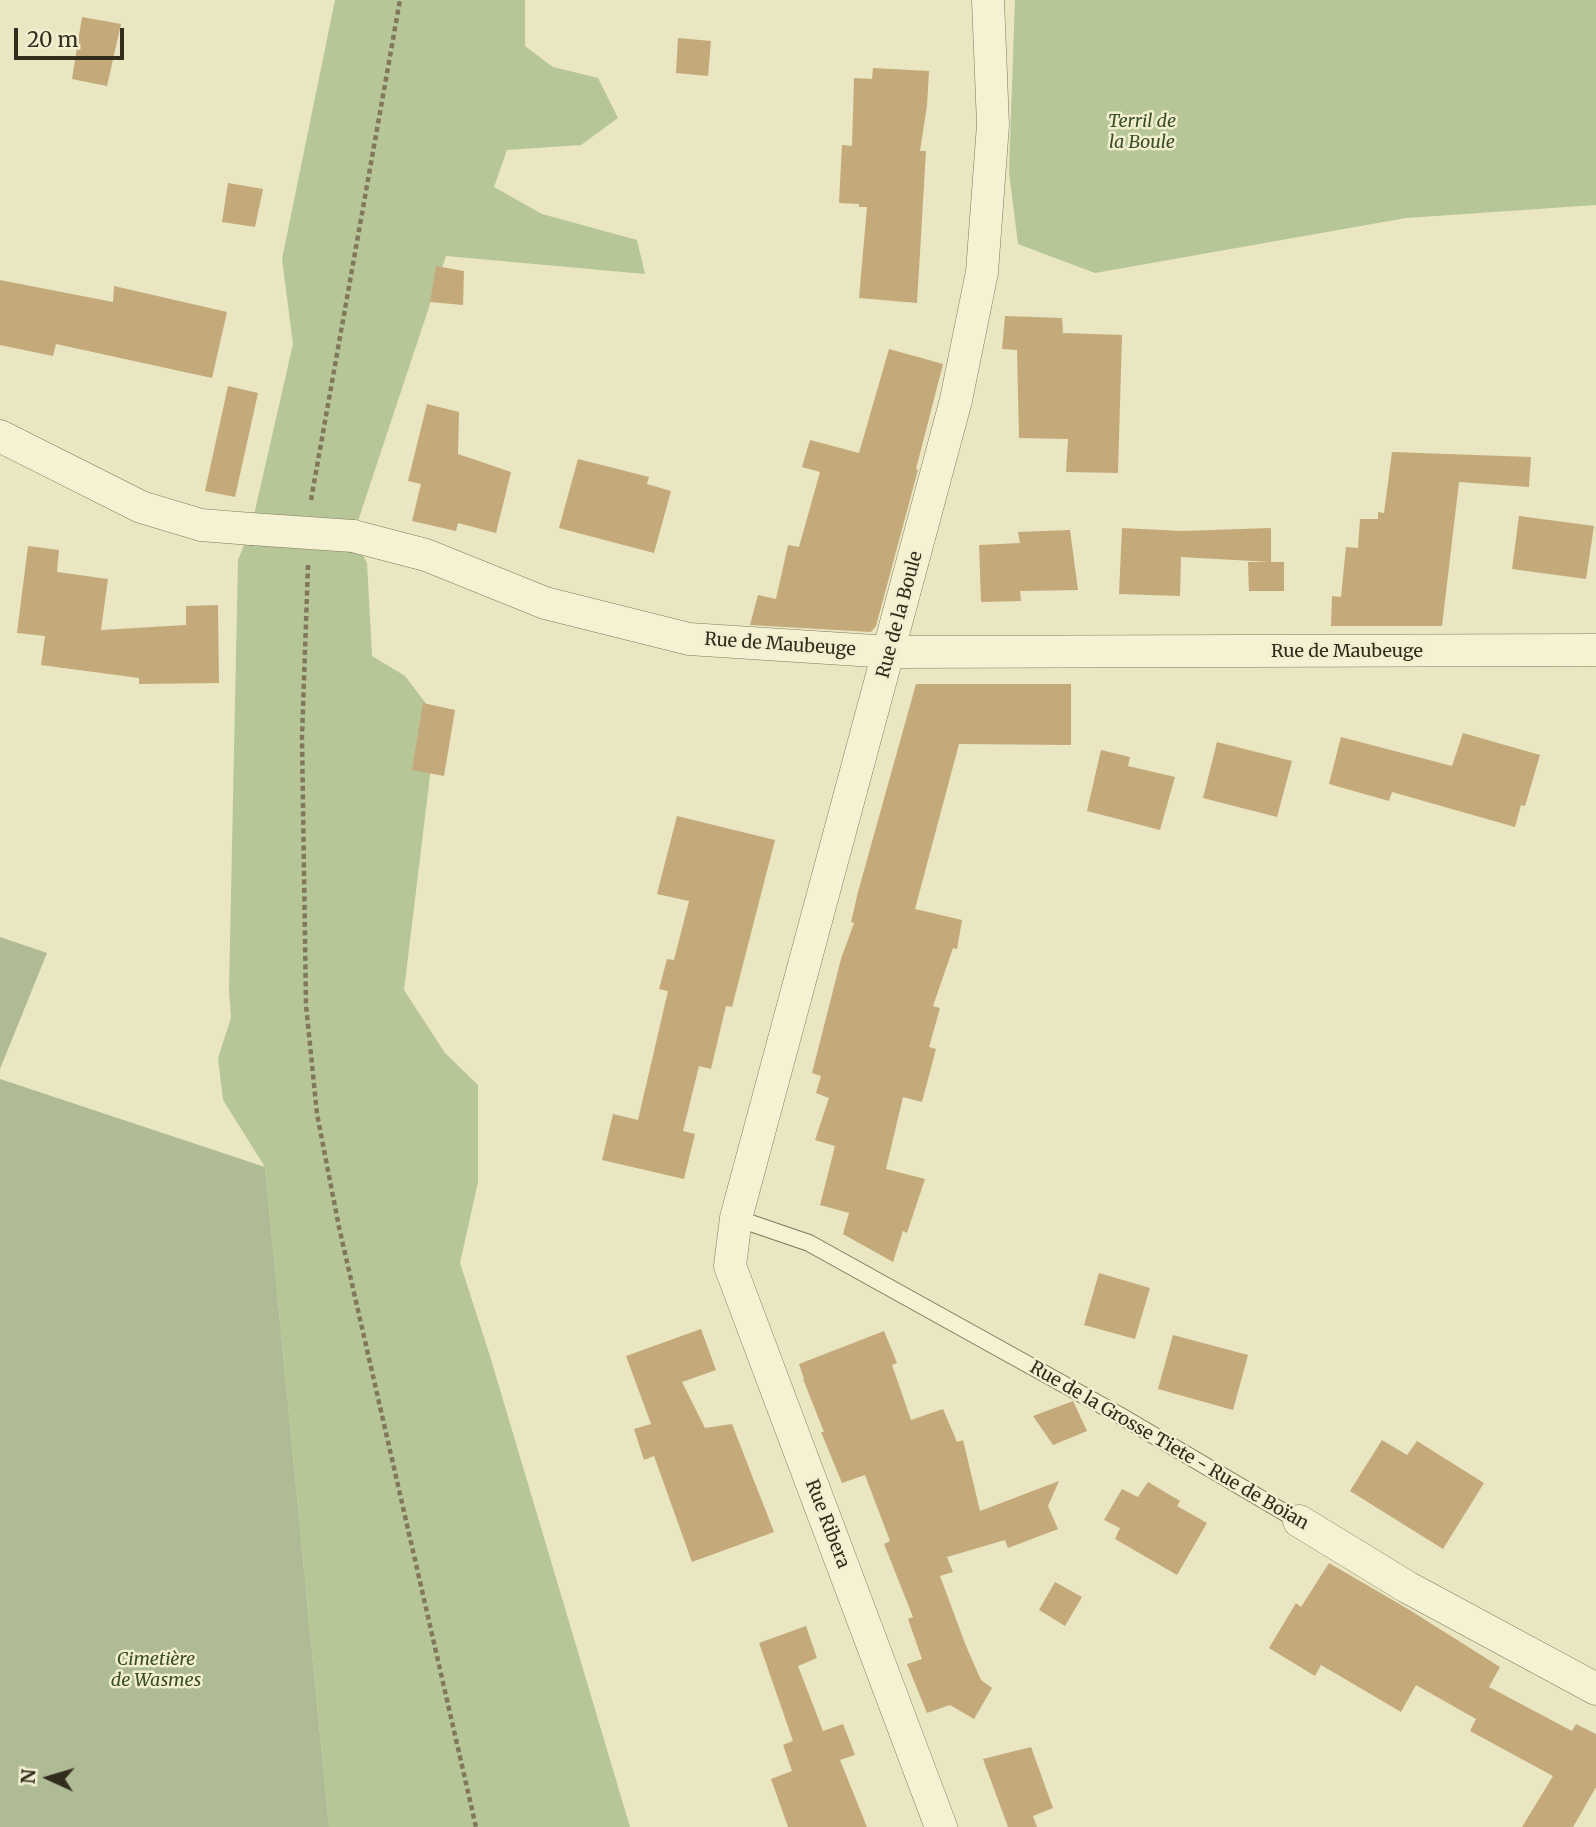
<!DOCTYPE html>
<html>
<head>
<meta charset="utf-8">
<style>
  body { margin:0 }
  #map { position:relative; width:1596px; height:1827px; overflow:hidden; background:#e9e6c1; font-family:Merriweather,serif }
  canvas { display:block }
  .north { position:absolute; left:14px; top:1743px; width:70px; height:70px; -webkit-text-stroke:5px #f1efd0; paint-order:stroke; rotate:274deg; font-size:19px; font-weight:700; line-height:28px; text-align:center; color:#322c1d }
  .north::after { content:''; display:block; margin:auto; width:24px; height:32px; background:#322c1d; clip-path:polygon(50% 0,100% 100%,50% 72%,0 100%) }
  .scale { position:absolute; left:14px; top:28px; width:110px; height:32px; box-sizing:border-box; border:4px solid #322c1d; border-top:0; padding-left:9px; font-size:21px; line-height:24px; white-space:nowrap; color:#322c1d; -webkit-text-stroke:5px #f1efd0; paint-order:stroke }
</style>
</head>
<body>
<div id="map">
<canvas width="1596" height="1827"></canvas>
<div class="north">N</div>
<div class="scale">20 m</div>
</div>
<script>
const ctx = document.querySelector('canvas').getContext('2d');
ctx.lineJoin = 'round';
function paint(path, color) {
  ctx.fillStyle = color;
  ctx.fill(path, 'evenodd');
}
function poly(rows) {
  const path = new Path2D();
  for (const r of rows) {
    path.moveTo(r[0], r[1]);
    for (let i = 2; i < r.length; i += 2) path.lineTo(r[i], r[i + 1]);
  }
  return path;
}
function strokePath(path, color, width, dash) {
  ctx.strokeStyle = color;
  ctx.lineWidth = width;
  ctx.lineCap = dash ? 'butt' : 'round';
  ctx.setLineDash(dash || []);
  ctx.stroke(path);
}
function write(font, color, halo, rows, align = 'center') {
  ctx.font = font + ' Merriweather,serif';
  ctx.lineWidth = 5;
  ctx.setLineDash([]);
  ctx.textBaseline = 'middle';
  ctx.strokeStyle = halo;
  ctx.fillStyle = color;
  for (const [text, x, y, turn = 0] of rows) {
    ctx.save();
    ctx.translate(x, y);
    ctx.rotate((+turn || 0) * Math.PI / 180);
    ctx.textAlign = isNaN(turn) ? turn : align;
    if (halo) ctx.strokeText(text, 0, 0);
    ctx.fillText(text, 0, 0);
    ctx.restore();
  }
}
const green = poly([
  [335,0,525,0,525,46,553,67,598,78,618,118,581,145,507,150,494,187,542,214,637,240,645,274,446,256,353,536,367,563,372,656,405,676,437,718,404,990,445,1053,478,1085,478,1182,460,1263,490,1356,630,1827,329,1827,265,1167,223,1100,218,1058,231,1018,229,989,238,560,251,528,293,344,282,259],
  [1015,0,1596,0,1596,205,1406,218,1095,273,1018,244,1009,172]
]);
const cemetery = poly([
  [0,937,47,953,0,1069],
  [0,1079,265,1167,329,1827,0,1827]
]);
const building = poly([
  [82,17,121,24,107,86,72,79],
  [678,38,711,41,708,76,676,73],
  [873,68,929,71,927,106,920,151,926,151,917,303,859,298,867,207,859,207,859,204,839,203,842,145,852,146,854,78,872,79],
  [228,183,263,189,255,227,222,222],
  [436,266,464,271,463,305,430,302],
  [0,280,113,302,114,286,227,312,212,378,56,344,53,356,0,345],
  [1005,316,1062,318,1063,333,1122,335,1118,473,1066,472,1068,439,1019,438,1017,350,1002,349],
  [889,349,943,364,916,469,918,470,876,626,871,632,750,625,758,595,776,599,788,545,799,547,820,472,802,467,810,440,859,453],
  [228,386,258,393,235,497,205,491],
  [427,404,459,412,458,454,511,472,496,533,458,523,456,531,412,521,421,484,408,481],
  [1392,452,1531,457,1529,487,1459,482,1442,626,1331,626,1332,596,1341,597,1346,547,1358,548,1360,519,1378,519,1378,512,1384,513],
  [578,459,649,477,647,484,671,491,654,553,559,528],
  [1519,516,1594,526,1586,579,1512,569],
  [1122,528,1182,531,1271,528,1271,562,1181,557,1180,596,1119,594],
  [1070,530,1078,590,1020,591,1021,601,981,602,979,545,1020,543,1018,532],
  [28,546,59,550,57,572,108,579,101,630,186,625,186,606,218,605,219,683,139,684,139,678,41,665,45,636,17,633],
  [1248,562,1284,562,1284,591,1249,591],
  [916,684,1071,684,1071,745,959,744,915,909,962,920,957,949,953,948,933,1006,940,1008,929,1047,936,1049,922,1102,903,1097,886,1169,925,1179,907,1233,903,1231,893,1262,843,1234,849,1213,820,1205,835,1146,815,1140,829,1098,816,1093,821,1076,812,1073,841,959,854,923,851,922,858,892],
  [423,703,455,710,444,776,412,770],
  [1463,733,1540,755,1525,806,1521,805,1515,827,1392,792,1389,801,1329,784,1341,737,1452,766],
  [1217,742,1292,761,1277,817,1203,798],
  [1101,750,1130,757,1128,766,1175,777,1160,830,1087,811],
  [677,816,775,840,732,1007,726,1006,711,1069,699,1066,683,1131,695,1134,684,1179,602,1160,613,1114,638,1120,668,991,659,989,667,959,674,960,689,901,657,894],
  [1099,1273,1150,1288,1135,1339,1084,1325],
  [701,1329,716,1370,682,1382,705,1428,732,1424,774,1532,692,1562,654,1456,644,1460,634,1429,651,1424,626,1356],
  [884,1331,897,1363,892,1365,911,1420,943,1409,957,1442,963,1440,980,1511,1059,1481,1048,1506,1058,1529,1008,1548,1005,1540,947,1557,953,1572,940,1576,966,1646,981,1680,992,1688,974,1719,950,1705,927,1713,907,1664,922,1659,908,1619,913,1617,884,1544,890,1541,865,1475,842,1483,821,1432,824,1432,803,1379,804,1379,799,1364],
  [1173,1335,1248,1355,1233,1410,1158,1389],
  [1073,1401,1087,1431,1053,1445,1033,1416],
  [1382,1440,1407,1455,1417,1441,1484,1483,1443,1549,1350,1491],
  [1148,1482,1180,1501,1177,1506,1207,1523,1177,1575,1115,1539,1120,1528,1104,1520,1122,1489,1138,1497],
  [1329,1563,1408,1609,1500,1667,1489,1687,1572,1731,1576,1724,1596,1734,1596,1787,1573,1827,1522,1827,1553,1776,1470,1731,1476,1719,1416,1685,1401,1712,1321,1665,1315,1676,1269,1648,1296,1603,1301,1607],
  [1055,1582,1082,1597,1065,1626,1039,1610],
  [806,1626,817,1658,798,1666,823,1731,843,1724,855,1755,840,1760,867,1827,788,1827,771,1779,792,1771,783,1745,793,1741,759,1643],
  [1031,1747,1053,1808,1033,1816,1037,1827,1008,1827,983,1759]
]);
const path = poly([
  [311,500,400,0],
  [308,565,302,737,306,1005,317,1114,339,1227,476,1827]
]);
const service = poly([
  [736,1218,809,1243,1119,1415,1299,1521]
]);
const minor = poly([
  [0,436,141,507,201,525,251,529],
  [353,536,426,555,545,603,689,639,890,652,1596,650],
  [1299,1521,1407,1587,1596,1689],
  [941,1827,730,1266,736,1218,956,400,982,272,993,125,988,0]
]);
const minorBridge = poly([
  [251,529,353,536]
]);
const parkNames = [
  ["Terril de",1142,122],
  ["la Boule",1142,143],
  ["Cimetière",156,1660],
  ["de Wasmes",156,1681]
];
const streetNames = [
  ["Rue de la Boule",900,615,-75],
  ["Rue de Maubeuge",780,645,4],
  ["Rue de Maubeuge",1347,652],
  ["Rue de la Grosse Tiete - Rue de Boïan",1169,1446,30],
  ["Rue Ribera",827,1524,69]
];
paint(green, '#b6c697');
paint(cemetery, '#aebb95');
paint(building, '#c4a97b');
strokePath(service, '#81785b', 18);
strokePath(minor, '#81785b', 33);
strokePath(path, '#81785b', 4.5, [5, 3.5]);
strokePath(service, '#f5f2d4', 16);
strokePath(minor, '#f5f2d4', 32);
strokePath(minorBridge, '#81785b', 33, []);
strokePath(minorBridge, '#f5f2d4', 32);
write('italic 18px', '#3a4d26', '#f1efd0', parkNames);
write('18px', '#322c1d', '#f1efd0', streetNames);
</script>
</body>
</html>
